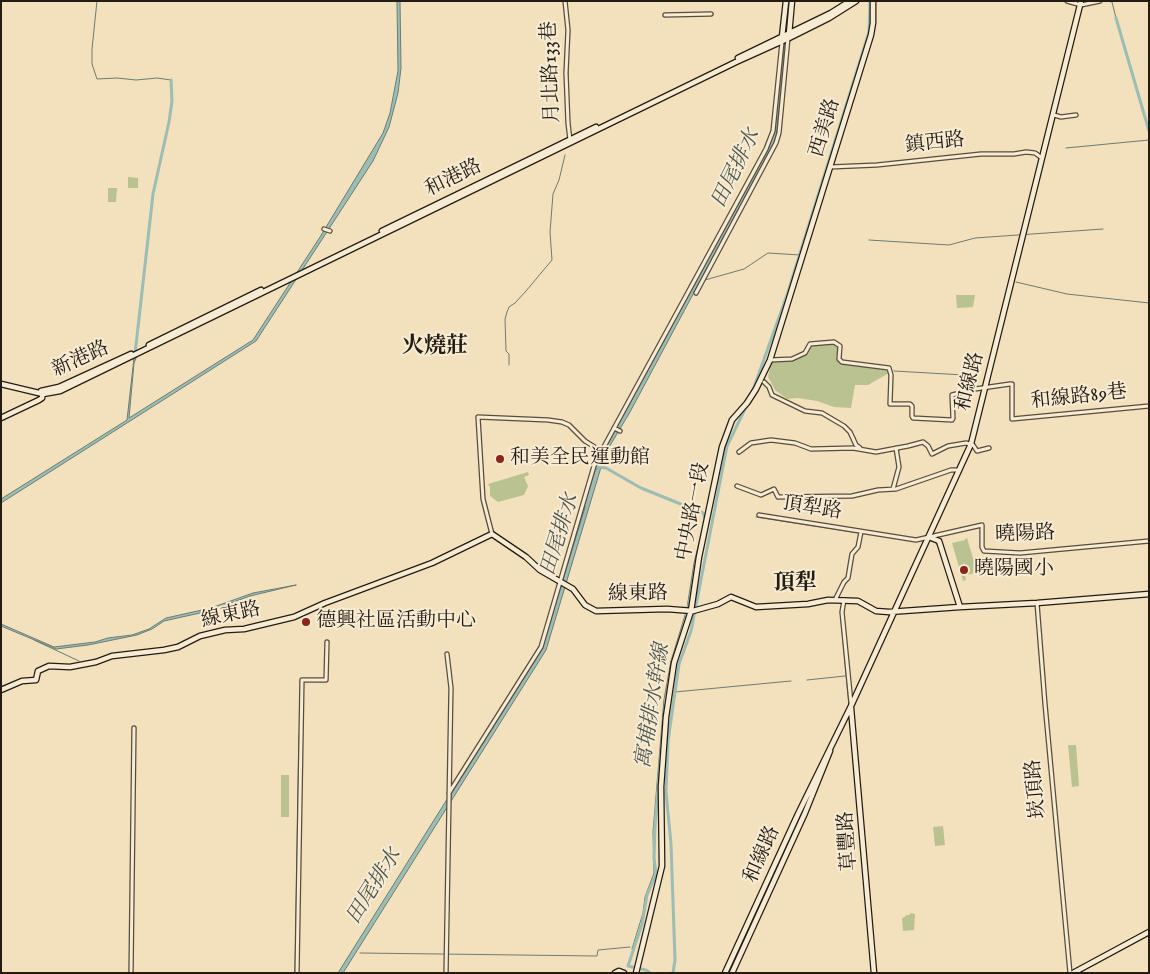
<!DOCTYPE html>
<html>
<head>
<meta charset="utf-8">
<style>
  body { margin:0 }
  #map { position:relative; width:1150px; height:974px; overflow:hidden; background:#f3e0bd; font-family:"IM FELL English",serif }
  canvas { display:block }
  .frame { position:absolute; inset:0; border:2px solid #241b12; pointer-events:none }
</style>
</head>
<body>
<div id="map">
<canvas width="1150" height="974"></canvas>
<div class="frame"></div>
</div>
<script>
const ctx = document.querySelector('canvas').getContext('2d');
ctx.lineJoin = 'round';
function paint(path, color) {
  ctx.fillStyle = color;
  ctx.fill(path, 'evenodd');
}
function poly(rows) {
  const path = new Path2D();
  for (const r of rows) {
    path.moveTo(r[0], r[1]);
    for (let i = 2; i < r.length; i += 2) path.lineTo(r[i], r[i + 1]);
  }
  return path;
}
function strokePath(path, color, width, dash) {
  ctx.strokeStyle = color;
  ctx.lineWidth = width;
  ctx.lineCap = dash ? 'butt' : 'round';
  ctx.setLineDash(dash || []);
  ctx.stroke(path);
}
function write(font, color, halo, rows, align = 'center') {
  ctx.font = font + ' "IM FELL English","Noto Serif TC",serif';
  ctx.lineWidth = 4;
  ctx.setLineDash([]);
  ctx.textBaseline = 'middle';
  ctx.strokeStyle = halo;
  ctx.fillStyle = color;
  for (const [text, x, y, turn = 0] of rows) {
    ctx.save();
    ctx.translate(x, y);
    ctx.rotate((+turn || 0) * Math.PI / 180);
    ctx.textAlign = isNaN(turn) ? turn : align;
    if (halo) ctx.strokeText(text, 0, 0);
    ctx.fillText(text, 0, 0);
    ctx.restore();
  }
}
const green = poly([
  [128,177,138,178,138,188,128,188],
  [108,188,117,188,116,202,108,202],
  [975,295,973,307,957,308,956,295],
  [832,343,838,345,838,352,836,357,839,362,887,370,889,373,868,385,855,385,851,408,834,407,817,401,798,398,787,399,775,390,768,377,771,362,791,361,803,356,809,351,811,345],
  [528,472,529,475,524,477,528,486,524,495,498,502,490,496,490,487,488,484],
  [967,538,976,568,972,574,965,575,966,580,963,581,952,543,965,540,965,539],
  [1068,745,1076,745,1079,786,1072,787],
  [281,775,289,775,289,817,281,817],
  [943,826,945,845,935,846,933,827],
  [910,913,915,914,914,930,903,931,902,918,905,917,906,915,910,915]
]);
const water = poly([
  [397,1,400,1,401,68,398,93,389,127,373,161,256,341,1,503,1,499,127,420,134,358,137,356,134,363,129,418,253,340,320,237,383,133,390,113,398,71,397,1],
  [786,45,777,130,775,141,630,412,605,454,546,650,343,973,338,973,542,648,601,455,768,147,773,134,783,47,786,45],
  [296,585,250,596,209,611,164,621,152,629,137,635,88,645,56,649,1,626,1,624,54,647,95,642,108,638,132,635,149,629,166,618,211,608,253,593,296,585]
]);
const stream = poly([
  [97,1,92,49,92,64,97,79,117,78,136,80,157,78,171,80],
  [1105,1,1112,2,1116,18],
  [568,59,568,93],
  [1066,148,1149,140],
  [869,240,949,245,975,238,1103,229],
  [705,280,744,269,768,253,800,255],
  [1016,282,1067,294,1149,303],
  [509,365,509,354,506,351,505,319,507,312,509,307,515,303,526,291,552,260,550,232,553,194,559,180,565,155],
  [894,371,964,375],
  [756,517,859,533],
  [863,533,889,537],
  [936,543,940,550],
  [943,561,952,589],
  [687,608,694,563,702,531],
  [841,620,849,706],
  [34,640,79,661],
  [807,680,845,676],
  [675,692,791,681],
  [867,919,868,928],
  [632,949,643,913,645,897,654,873,653,832,664,699,671,661,686,612],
  [360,953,597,956,598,950,630,947],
  [295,973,299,734]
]);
const canal = poly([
  [1116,18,1149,131],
  [135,354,153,194,169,122,172,101,171,80],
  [753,390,787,295,869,32,870,1],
  [598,467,606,468,641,488,703,513,706,521],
  [686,619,691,595],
  [650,973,646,970,628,966,642,924,647,895,656,874,654,858,655,826,664,717],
  [673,973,675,960,671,844,666,792,668,741,679,664,691,631,727,446,746,407]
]);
const river = poly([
  [784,53,790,1],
  [585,504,596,472]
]);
const street = poly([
  [565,1,568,30,566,73,568,123,570,140],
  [1067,1,1081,5,1100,1],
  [665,15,711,14],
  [1054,115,1061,117,1076,115],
  [830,167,877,165,981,154,1014,154,1026,152,1035,153,1042,158],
  [324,229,330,231],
  [696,293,776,143,779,133,788,38],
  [770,360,792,359,805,353,810,344,834,342,840,346,839,359,842,362,889,368,891,375,890,404,910,404,912,406,912,416,913,418,952,420,953,418,952,395,975,389,1010,384,1012,384,1012,419,1149,406],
  [764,382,769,387,772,395,805,411,822,413,844,426,850,432,856,445,860,448],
  [614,428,620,431],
  [739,452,751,443,771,440,795,443,811,449,853,448,876,452,908,446,923,442,928,446,932,454,948,446,966,443,973,445,977,451,989,448],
  [737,486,761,495,774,489,778,497,852,496,878,490,896,489,951,470,959,470],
  [893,489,899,467,896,448],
  [759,515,916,540,982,525,982,547,984,551,1020,553,1149,541],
  [492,534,483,499,478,417,548,420,562,422,569,425,585,441,601,451],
  [835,600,844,582,848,578,852,554,858,547,861,532],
  [844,600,842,612,851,703],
  [1037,603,1045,704,1070,973],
  [449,793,541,647,594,466,600,454,766,149,773,131,782,42],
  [131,973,134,728],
  [297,973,302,680,326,680,327,642],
  [446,973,451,688,447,654]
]);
const secondary = poly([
  [789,34,792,1],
  [782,37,786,1],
  [738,58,831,13,850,1],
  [382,231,596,127],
  [149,345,261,290],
  [1,384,43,394,60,391,736,62,787,39,829,18,856,1],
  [41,391,59,387,131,354],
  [1,418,39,400,42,398,43,393],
  [929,537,939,541,960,607],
  [1,690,22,681,36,680,38,671,49,666,70,667,96,662,112,656,164,650,178,647,200,636,225,630,244,629,294,617,325,603,432,563,492,534,526,557,540,570,573,589,585,605,596,611,667,609,693,611,718,604,731,597,756,607,808,604,828,600,858,601,876,611,889,612,960,607,1037,603,1149,594],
  [851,708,874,973],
  [615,973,619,971,624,973],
  [636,973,662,866,661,787,666,717,674,663,691,611,699,557,722,447,732,420,747,403,756,389,770,360,871,35,873,23,873,1],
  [725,973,798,814,851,706,971,444,1081,1],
  [732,973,805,813,830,751],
  [1073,973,1149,932]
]);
const markers = [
  [500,459,5,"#8f2418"],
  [964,570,5,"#8f2418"],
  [306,622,5,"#8f2418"]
];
const streetNames = [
  ["月北路133巷",552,72,-92],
  ["西美路",826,128,-73],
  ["鎮西路",935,144,-6],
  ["和港路",454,179,-26],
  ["新港路",81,360,-24],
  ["和線路",971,382,-76],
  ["和線路89巷",1079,398,-6],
  ["頂犁路",812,509,9],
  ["中央路一段",694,512,-79],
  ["曉陽路",1025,535,-2],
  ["線東路",638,595,-1],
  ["線東路",231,616,-12],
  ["崁頂路",1037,789,-95],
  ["草豐路",849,841,-94],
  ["和線路",763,855,-66]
];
const poiNames = [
  ["和美全民運動館",510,459],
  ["曉陽國小",974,570],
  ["德興社區活動中心",316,622]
];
const waterNames = [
  ["田尾排水",737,169,-64],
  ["田尾排水",561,535,-73],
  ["寓埔排水幹線",654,706,-81],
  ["田尾排水",375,887,-58]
];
const quarterNames = [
  ["火燒莊",435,347],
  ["頂犁",795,584]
];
paint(green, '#bac291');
paint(water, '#9bbdb4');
strokePath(water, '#6b7c73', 1);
strokePath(stream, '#6b7c73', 1);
strokePath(canal, '#9bbdb4', 3);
strokePath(river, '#9bbdb4', 5);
strokePath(street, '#584c3d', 5.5);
strokePath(secondary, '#241b12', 7);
strokePath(street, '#f7ebd4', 3);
strokePath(secondary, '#f7ebd4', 4.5);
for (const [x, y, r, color] of markers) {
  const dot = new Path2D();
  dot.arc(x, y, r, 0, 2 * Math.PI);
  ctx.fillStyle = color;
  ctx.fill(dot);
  strokePath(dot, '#f7ebd4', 2);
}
write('20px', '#241b12', '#f7ebd4', streetNames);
write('20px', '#241b12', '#f7ebd4', poiNames, 'left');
write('italic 21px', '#4e544b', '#f7ebd4', waterNames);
write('bold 22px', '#241b12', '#f7ebd4', quarterNames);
</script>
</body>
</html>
